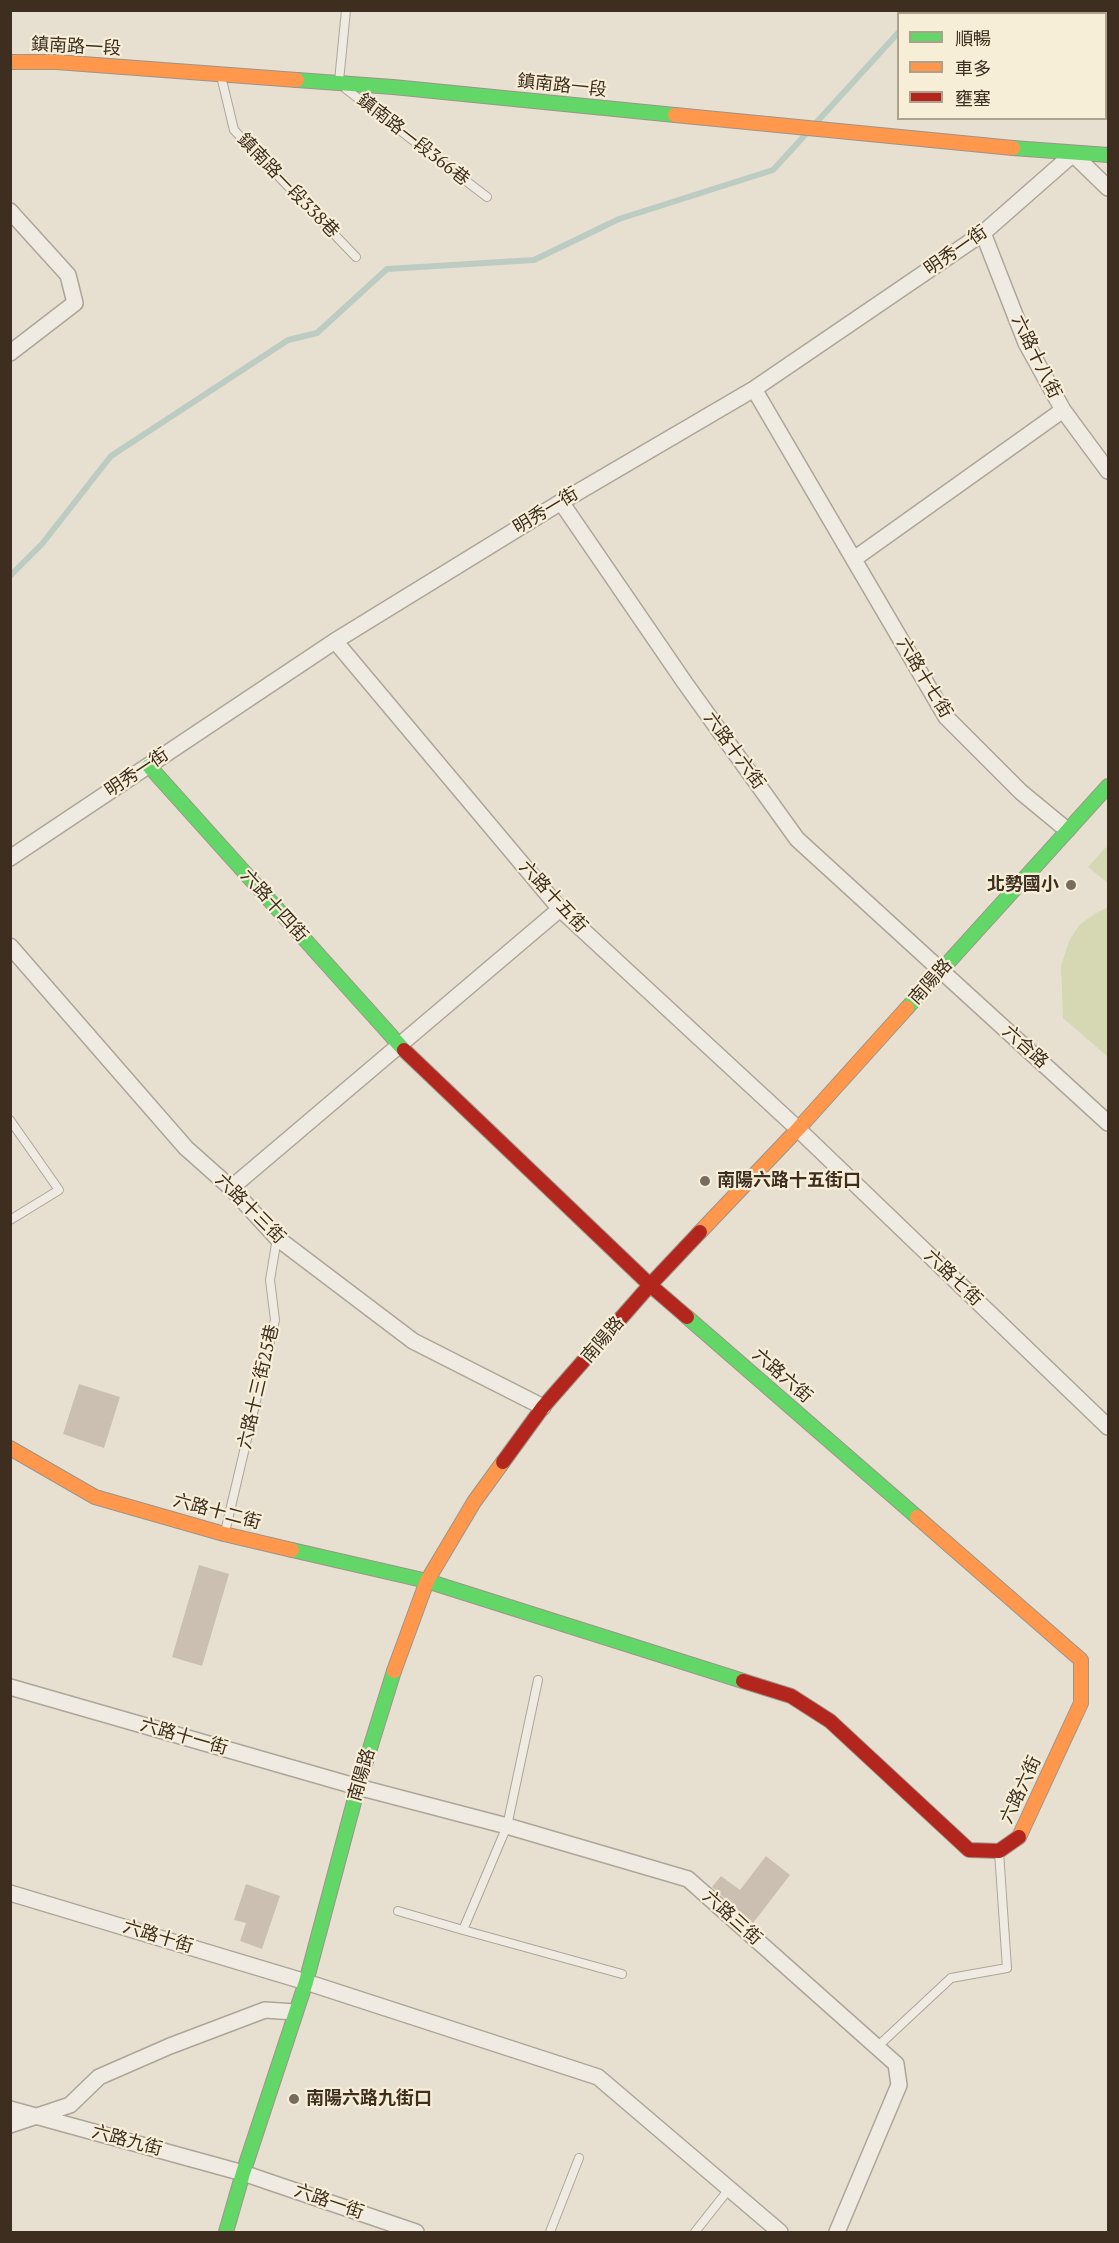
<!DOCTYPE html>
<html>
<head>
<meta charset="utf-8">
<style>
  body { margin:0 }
  #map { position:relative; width:1119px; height:2243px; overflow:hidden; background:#e7e0d1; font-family:"PT Serif","Noto Sans TC",serif }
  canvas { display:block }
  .frame { position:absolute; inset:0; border:12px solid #3d2e20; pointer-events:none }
  .legend { position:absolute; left:897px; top:12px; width:210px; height:108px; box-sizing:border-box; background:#f7eed8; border:2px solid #ada18e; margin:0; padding:8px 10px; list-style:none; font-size:18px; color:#3d2e20 }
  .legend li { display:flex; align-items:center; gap:12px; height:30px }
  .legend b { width:30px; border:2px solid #ada18e }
</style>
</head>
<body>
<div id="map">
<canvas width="1119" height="2243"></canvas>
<div class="frame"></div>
<ul class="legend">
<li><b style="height:8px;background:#63d668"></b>順暢</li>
<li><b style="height:8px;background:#ff974d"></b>車多</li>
<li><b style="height:8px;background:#b3261e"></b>壅塞</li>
</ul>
</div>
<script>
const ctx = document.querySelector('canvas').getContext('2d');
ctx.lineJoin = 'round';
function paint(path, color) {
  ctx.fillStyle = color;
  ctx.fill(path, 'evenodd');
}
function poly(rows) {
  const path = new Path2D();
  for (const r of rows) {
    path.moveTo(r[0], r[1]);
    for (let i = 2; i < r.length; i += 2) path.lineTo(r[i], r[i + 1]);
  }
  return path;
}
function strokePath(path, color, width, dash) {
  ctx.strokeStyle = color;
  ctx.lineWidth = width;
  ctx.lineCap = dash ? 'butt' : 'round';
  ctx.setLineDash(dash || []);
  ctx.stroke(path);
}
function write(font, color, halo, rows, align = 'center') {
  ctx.font = font + ' "PT Serif","Noto Sans TC",serif';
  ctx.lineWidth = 4.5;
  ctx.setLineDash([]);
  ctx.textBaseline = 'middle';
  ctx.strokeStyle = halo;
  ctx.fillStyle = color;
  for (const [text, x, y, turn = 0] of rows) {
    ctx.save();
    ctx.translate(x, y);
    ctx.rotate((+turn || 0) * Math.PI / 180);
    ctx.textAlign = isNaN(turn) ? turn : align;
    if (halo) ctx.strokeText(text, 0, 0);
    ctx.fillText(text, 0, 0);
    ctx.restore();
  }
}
const green = poly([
  [1106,847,1108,849,1108,883,1088,867],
  [1108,907,1108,1057,1063,1018,1061,966,1069,941,1079,925,1096,913]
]);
const stream = poly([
  [914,14,916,10],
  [815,124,898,33],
  [10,576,42,544,111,456,288,340,317,333,387,269,534,260,619,219,773,170,806,134]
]);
const building = poly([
  [79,1384,120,1397,104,1448,63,1434],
  [199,1565,229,1574,202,1666,172,1657],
  [766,1856,790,1875,753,1923,712,1887,721,1876,740,1890],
  [246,1884,280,1896,262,1949,240,1941,246,1923,234,1920]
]);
const lane = poly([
  [221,76,234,130,356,257],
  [339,81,346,10],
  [346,89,487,197],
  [10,1120,59,1190,10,1220],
  [225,1532,275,1320,270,1280,277,1238],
  [398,1911,463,1930,507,1826,538,1680],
  [463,1930,622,1974],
  [877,2047,951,1978,1007,1968,999,1852],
  [550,2232,579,2158],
  [695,2232,729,2189]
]);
const street = poly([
  [10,211,68,275,75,303,10,353],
  [983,233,1026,343,1063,410,1108,471],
  [754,389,946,717,1021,792,1067,830],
  [561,502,685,683,797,839,1108,1123],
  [854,559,1063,410],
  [335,641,560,909,798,1129,1108,1427],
  [10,858,335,641,561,502,754,389,983,233,1073,154,1108,188],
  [10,946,186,1148,231,1188,277,1238,413,1341,543,1407],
  [231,1188,560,909],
  [10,1687,358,1787,507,1826,688,1879,896,2064,899,2085,837,2232],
  [10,1893,306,1982,598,2077,780,2232],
  [10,2109,243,2173,416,2232],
  [10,2125,70,2105,99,2077,170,2046,265,2010,295,2012]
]);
const fast = poly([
  [1106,26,1108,28],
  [297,80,393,87,675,115],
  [1013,148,1108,155],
  [149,766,404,1050],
  [907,1008,1108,786],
  [687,1317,917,1517],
  [292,1550,427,1581,743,1681],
  [226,2232,243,2173,306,1982,358,1787,394,1671]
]);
const slow = poly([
  [10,62,56,62,297,80],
  [675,115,1013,148],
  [700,1232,798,1129,907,1008],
  [10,1448,95,1497,224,1534,292,1550],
  [917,1517,1081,1660,1081,1703,1019,1837],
  [394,1671,427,1581,474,1502,503,1462]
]);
const jam = poly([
  [1083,10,1087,14],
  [404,1050,650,1285,687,1317],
  [503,1462,543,1407,650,1285,700,1232],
  [743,1681,791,1696,830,1721,969,1850,999,1851,1019,1837]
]);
const markers = [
  [1071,885,6,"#786c5e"],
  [705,1181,6,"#786c5e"],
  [294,2099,6,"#786c5e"]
];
const streetNames = [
  ["鎮南路一段",76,47,3],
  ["鎮南路一段",562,86,6],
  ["鎮南路一段366巷",413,140,38],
  ["鎮南路一段338巷",288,186,46],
  ["明秀一街",956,251,-35],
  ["六路十八街",1036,357,64],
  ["明秀一街",546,511,-31],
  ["六路十七街",924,678,59],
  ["六路十六街",734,751,54],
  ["明秀一街",137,773,-34],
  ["六路十五街",553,897,47],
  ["六路十四街",274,906,48],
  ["南陽路",931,982,-48],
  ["六合路",1025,1047,42],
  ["六路十三街",250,1209,45],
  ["六路七街",953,1278,44],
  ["南陽路",603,1340,-49],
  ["六路六街",782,1376,41],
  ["六路十三街25巷",259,1387,-77],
  ["六路十二街",217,1512,15],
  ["六路十一街",184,1737,16],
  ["南陽路",362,1775,-74],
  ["六路六街",1021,1790,-65],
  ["六路三街",732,1918,42],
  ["六路十街",158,1937,17],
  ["六路九街",127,2141,15],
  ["六路一街",329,2202,19]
];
const poiNames = [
  ["北勢國小",1059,885,"right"],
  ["南陽六路十五街口",717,1181],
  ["南陽六路九街口",306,2099]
];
paint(green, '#d6d7b3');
strokePath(stream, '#bcccc2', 6);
paint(building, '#cbbfb2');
strokePath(lane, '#ada599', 10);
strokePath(street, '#ada599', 18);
strokePath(fast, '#9c958a', 16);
strokePath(slow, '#9c958a', 16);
strokePath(jam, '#9c958a', 16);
strokePath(lane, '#efebe3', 8);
strokePath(street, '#efebe3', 15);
strokePath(fast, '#63d668', 14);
strokePath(slow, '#ff974d', 14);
strokePath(jam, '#b3261e', 14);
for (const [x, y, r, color] of markers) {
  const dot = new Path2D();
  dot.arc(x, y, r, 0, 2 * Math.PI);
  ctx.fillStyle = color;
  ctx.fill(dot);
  strokePath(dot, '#f7eed8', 2);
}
write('18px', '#3d2e20', '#f7eed8', streetNames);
write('bold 18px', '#3d2e20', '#f7eed8', poiNames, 'left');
</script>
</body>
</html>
